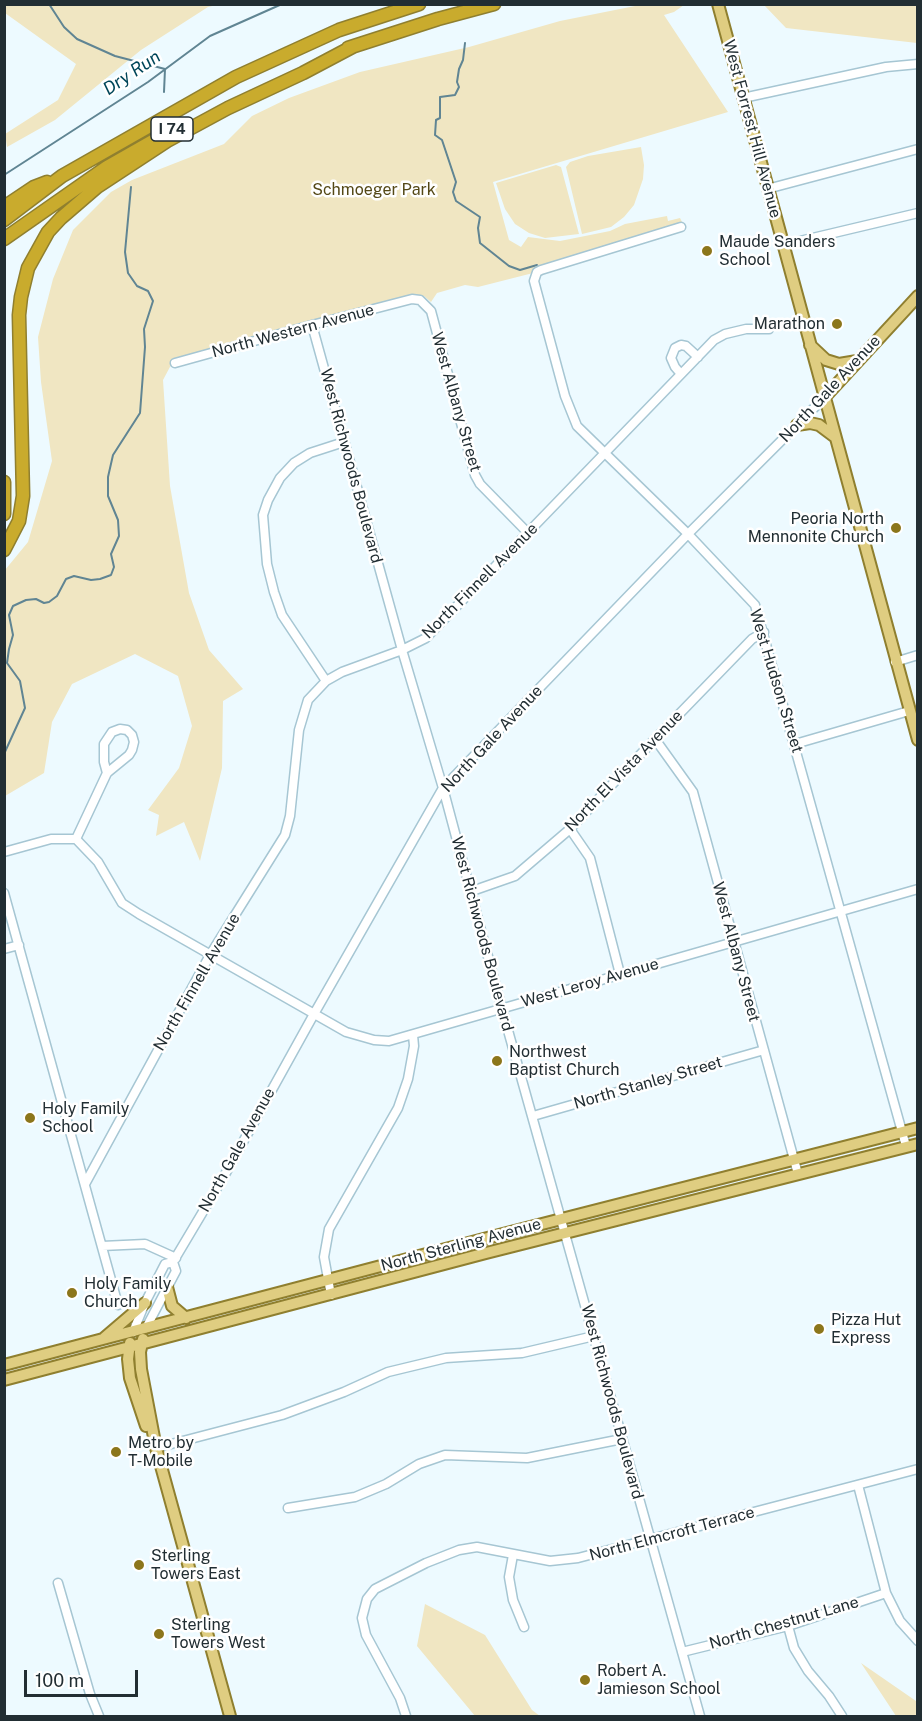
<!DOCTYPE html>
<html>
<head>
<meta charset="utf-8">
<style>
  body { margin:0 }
  #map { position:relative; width:922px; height:1721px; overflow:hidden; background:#edfaff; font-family:"Public Sans",sans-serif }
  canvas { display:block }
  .frame { position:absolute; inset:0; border:6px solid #222e33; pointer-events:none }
  .scale { position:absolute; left:24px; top:1670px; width:114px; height:27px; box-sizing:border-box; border:3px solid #222e33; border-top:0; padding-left:8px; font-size:18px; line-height:21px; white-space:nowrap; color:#222e33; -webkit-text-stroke:4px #fff; paint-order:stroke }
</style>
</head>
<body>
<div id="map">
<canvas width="922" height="1721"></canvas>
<div class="frame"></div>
<div class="scale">100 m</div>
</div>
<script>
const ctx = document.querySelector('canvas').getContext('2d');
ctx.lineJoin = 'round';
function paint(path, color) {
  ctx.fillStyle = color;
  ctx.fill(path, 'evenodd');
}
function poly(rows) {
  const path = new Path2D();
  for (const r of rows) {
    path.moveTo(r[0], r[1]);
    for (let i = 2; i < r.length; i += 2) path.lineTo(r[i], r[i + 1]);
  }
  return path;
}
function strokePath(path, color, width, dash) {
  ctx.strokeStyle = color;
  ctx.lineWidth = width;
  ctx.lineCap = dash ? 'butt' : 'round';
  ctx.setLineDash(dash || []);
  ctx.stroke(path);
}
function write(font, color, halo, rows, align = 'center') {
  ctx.font = font + ' "Public Sans",sans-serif';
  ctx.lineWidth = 5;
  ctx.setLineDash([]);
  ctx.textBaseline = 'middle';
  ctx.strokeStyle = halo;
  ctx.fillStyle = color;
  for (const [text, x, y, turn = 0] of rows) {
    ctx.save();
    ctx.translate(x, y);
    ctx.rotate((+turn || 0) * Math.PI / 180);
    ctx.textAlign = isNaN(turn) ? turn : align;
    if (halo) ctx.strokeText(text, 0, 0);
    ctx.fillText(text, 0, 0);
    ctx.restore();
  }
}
const green = poly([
  [5,4,217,4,217,5,208,7,141,50,55,120,7,147,5,134,58,100,76,64,5,13],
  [640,5,684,5,674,12,664,15,728,112,493,182,509,240,521,247,528,237,560,241,610,231,625,224,667,216,668,221,680,218,682,222,537,272,478,287,465,285,437,293,431,302,424,296,175,363,171,365,163,380,170,486,189,593,209,650,243,689,223,701,222,768,200,861,184,822,156,836,159,815,148,810,179,768,192,726,178,676,135,654,72,684,52,722,44,773,5,796,5,570,28,542,52,461,41,382,38,337,53,279,73,230,111,192,132,180,224,144,252,116,289,98,360,72,469,47,560,21],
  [764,5,917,5,917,43,786,28],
  [641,147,644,165,643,179,634,205,624,217,611,227,582,234,566,167,570,162,588,156],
  [556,165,561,167,579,234,545,238,529,233,515,224,505,209,496,183],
  [425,1604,485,1635,532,1710,540,1716,475,1716,417,1646],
  [861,1663,916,1701,917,1716,896,1716]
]);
const stream = poly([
  [49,4,64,27,77,39,115,56,165,69],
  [465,43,463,60,459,69,457,82,459,87,455,95,440,97,440,118,436,120,435,135,442,140,456,182,453,192,456,201,480,217,478,228,480,243,509,266,520,270,537,265],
  [164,92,165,69],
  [4,175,148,82,210,36,282,4],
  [4,754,25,708,20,681,7,663,9,649,13,635,9,615,13,606,26,600,36,599,44,603,49,602,57,596,66,579,74,576,91,580,100,579,111,575,114,567,111,554,119,536,118,520,108,496,108,477,113,455,140,413,145,347,144,329,153,301,148,291,137,286,128,273,125,252,131,187]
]);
const minor = poly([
  [743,98,886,67,918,64],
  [767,189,918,149],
  [681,227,541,270,537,272,534,281,565,396,577,426,688,534,755,605,906,1146],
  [783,245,918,213],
  [312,325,402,650,443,788,502,1009,700,1716],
  [175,363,312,325,412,299,420,300,431,311,475,475,480,484,528,533],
  [681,374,675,367,671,358,675,348,681,345,686,346,698,357],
  [895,662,918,655],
  [326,681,282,615,274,592,267,564,263,515,268,500,280,478,294,463,310,453,344,442],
  [655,739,693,792,798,1174],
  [795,744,909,711],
  [570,829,590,858,620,974],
  [76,839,107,773,129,755,132,750,134,742,132,735,127,730,120,729,112,732,104,744,104,762,107,773],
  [4,852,51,839,76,839,98,862,122,903,139,914,346,1032,374,1040,389,1041,918,889],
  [472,891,515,876,570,829,655,739,752,639,764,632],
  [4,893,118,1305],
  [4,949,19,945],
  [533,1116,764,1050],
  [85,1184,210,955,285,835,290,816,299,730,308,700,326,681,342,672,402,650,426,638,714,340,725,334,746,329,769,329],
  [102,1246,145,1244,176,1258],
  [331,1295,324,1257,329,1229,398,1108,408,1079,414,1046,413,1035],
  [146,1328,176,1271,173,1262],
  [133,1332,145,1303,165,1264,173,1262,223,1178,314,1014,443,788,688,534,824,398],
  [156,1448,282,1415,344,1392,388,1372,446,1358,522,1353,594,1336],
  [858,1485,886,1593,900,1621,918,1641],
  [288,1508,355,1497,386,1484,419,1464,445,1455,527,1458,622,1439],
  [513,1555,509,1577,513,1600,524,1627],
  [58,1583,90,1694,99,1716],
  [788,1626,794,1648,808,1671,829,1696,842,1716],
  [682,1652,788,1626,886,1593],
  [406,1716,400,1698,366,1635,362,1618,367,1599,375,1589,426,1563,459,1550,477,1547,550,1561,578,1558,918,1469]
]);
const major = poly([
  [718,4,918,740],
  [810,345,826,360,839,364,857,361],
  [824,398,918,296],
  [797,425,810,423,819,425,835,437],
  [167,1287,172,1306,186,1318],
  [104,1338,145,1303],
  [143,1339,140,1352,141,1369,156,1448,230,1716],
  [130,1343,128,1359,130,1378,146,1426],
  [4,1365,495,1236,918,1128],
  [4,1380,486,1253,918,1144]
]);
const highway = poly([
  [348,48,438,19,494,4],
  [4,207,34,187,47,182],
  [4,220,62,176,236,77,339,30,419,4],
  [4,239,107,167,172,130],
  [4,482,4,514],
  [4,550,19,521,23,496,19,315,21,297,28,268,48,232,61,218,97,187,167,141,228,108,303,73,354,46]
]);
const markers = [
  [707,251,6,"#8c761b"],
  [837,324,6,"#8c761b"],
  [896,528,6,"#8c761b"],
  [497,1061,6,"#8c761b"],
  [30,1118,6,"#8c761b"],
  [72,1293,6,"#8c761b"],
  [819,1329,6,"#8c761b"],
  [116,1452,6,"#8c761b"],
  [139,1565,6,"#8c761b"],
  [159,1634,6,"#8c761b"],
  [585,1680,6,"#8c761b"]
];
const shields = [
  [172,129,42]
];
const shieldNames = [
  ["I 74",172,129]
];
const streetNames = [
  ["West Forrest Hill Avenue",752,129,75],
  ["North Western Avenue",293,331,-15],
  ["North Gale Avenue",830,389,-47],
  ["West Albany Street",456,402,74],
  ["West Richwoods Boulevard",351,466,75],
  ["North Finnell Avenue",480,581,-45],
  ["West Hudson Street",776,681,73],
  ["North Gale Avenue",492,739,-47],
  ["North El Vista Avenue",624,771,-46],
  ["West Richwoods Boulevard",482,934,75],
  ["West Albany Street",736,952,75],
  ["North Finnell Avenue",197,982,-60],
  ["West Leroy Avenue",590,983,-16],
  ["North Stanley Street",648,1083,-16],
  ["North Gale Avenue",237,1150,-61],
  ["North Sterling Avenue",461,1245,-15],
  ["West Richwoods Boulevard",612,1402,75],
  ["North Elmcroft Terrace",672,1534,-15],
  ["North Chestnut Lane",784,1623,-16]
];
const parkNames = [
  ["Schmoeger Park",374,190]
];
const poiNames = [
  ["Maude Sanders",719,242],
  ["School",719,260],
  ["Marathon",825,324,"right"],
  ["Peoria North",884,519,"right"],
  ["Mennonite Church",884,537,"right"],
  ["Northwest",509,1052],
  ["Baptist Church",509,1070],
  ["Holy Family",42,1109],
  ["School",42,1127],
  ["Holy Family",84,1284],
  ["Church",84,1302],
  ["Pizza Hut",831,1320],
  ["Express",831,1338],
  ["Metro by",128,1443],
  ["T-Mobile",128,1461],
  ["Sterling",151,1556],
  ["Towers East",151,1574],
  ["Sterling",171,1625],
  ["Towers West",171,1643],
  ["Robert A.",597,1671],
  ["Jamieson School",597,1689]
];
const waterNames = [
  ["Dry Run",132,73,-34]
];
paint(green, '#f0e6c2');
strokePath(stream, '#608593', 2);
strokePath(minor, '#a6c6d3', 11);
strokePath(major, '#8f7f2f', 14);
strokePath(highway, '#8f7f2f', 15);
strokePath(minor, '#fff', 8);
strokePath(major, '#dfcd81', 10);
strokePath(highway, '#c9ab2d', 12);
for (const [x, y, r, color] of markers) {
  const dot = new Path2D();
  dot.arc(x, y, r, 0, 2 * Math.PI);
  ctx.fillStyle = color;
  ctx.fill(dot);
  strokePath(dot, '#fff', 2);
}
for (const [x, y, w] of shields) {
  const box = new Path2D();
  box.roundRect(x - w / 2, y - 12, w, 24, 4.5);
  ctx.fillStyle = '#fff';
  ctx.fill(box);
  strokePath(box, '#222e33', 1.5);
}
write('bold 15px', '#222e33', null, shieldNames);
write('16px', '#222e33', '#fff', streetNames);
write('16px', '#544816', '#fff', parkNames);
write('16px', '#222e33', '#fff', poiNames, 'left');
write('italic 18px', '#004659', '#fff', waterNames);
</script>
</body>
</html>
